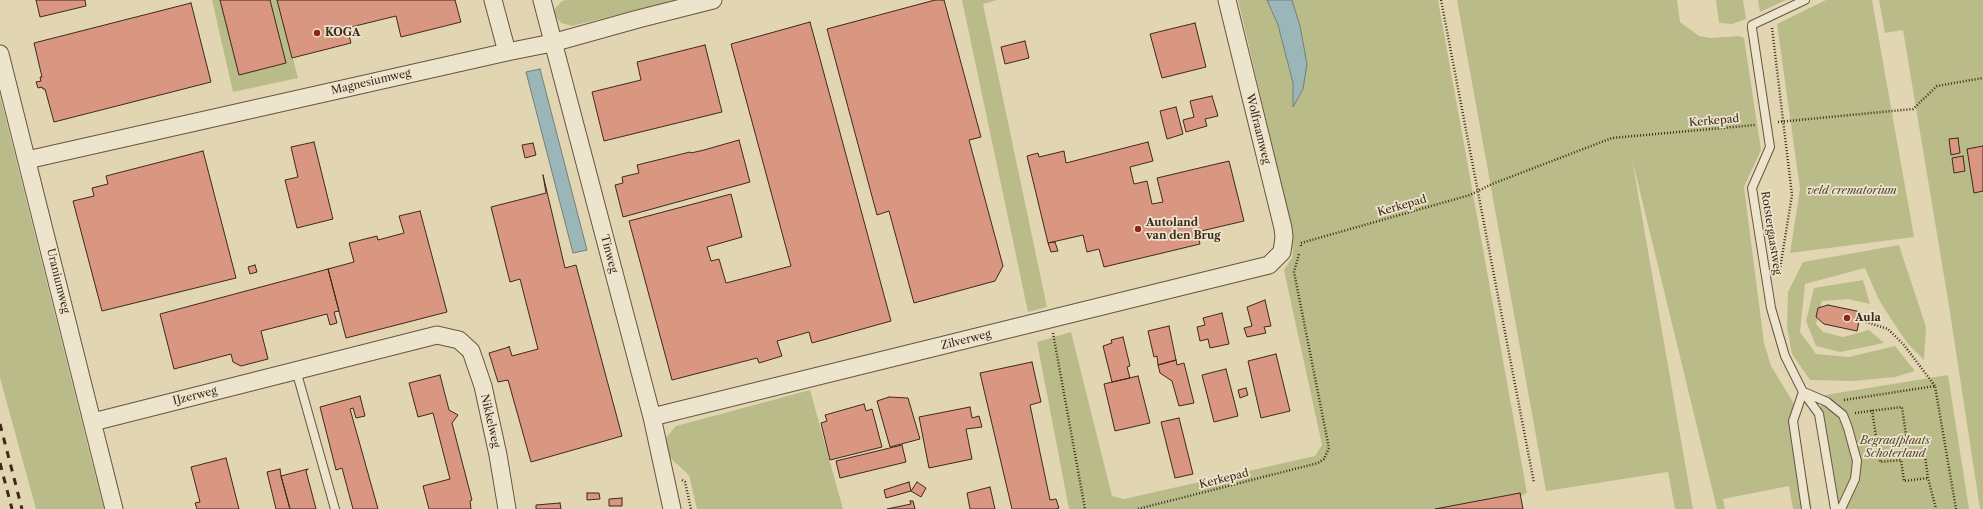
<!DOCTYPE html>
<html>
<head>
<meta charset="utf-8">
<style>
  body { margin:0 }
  canvas { display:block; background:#e2d6b2 }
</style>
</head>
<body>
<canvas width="1983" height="509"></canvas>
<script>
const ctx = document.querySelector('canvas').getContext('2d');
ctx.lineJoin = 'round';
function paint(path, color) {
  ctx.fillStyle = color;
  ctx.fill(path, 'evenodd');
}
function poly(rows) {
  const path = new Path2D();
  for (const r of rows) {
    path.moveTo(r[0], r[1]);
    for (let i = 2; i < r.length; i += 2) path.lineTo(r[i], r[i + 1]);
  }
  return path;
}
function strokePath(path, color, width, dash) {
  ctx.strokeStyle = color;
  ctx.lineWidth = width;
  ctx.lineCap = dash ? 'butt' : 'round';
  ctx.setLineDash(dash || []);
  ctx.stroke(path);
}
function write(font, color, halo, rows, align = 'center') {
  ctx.font = font + ' "Libre Caslon Text",serif';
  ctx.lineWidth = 3.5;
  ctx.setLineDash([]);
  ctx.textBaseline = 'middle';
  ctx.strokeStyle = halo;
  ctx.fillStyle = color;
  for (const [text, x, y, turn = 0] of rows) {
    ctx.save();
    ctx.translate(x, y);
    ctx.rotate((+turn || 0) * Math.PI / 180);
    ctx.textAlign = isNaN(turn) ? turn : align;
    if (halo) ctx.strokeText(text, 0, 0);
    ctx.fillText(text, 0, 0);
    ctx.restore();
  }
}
const green = poly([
  [212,0,278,0,298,78,233,92],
  [567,0,678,0,572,26,561,23,552,12,562,1],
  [962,0,997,0,983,4,1047,307,1028,312],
  [1238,0,1267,0,1278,25,1293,83,1293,106,1300,26,1292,0,1438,0,1527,493,1494,509,1069,509,1037,342,1071,332,1112,496,1124,499,1315,456,1322,445,1284,270,1292,258,1293,251,1289,217],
  [1457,0,1677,0,1680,22,1699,36,1711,38,1739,36,1744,38,1761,150,1744,187,1764,343,1771,366,1793,402,1812,509,1793,509,1789,486,1723,499,1725,509,1717,509,1632,159,1693,509,1675,509,1668,472,1546,491],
  [1716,0,1743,0,1746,19,1732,24,1719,23],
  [1758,0,1786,0,1760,12],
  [1826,0,1872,0,1914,237,1790,253,1800,189,1777,24],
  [1879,0,1983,0,1983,509,1980,509,1949,306,1903,30,1885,33],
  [0,96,91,459,104,509,36,509,0,378],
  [1899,245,1926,327,1924,360,1908,344,1891,319,1878,298,1865,268,1805,284,1800,332,1816,354,1849,357,1895,346,1915,371,1895,377,1853,381,1810,380,1792,354,1787,327,1788,292,1803,262],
  [1863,280,1870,304,1848,299,1822,301,1816,324,1823,332,1843,337,1869,330,1884,343,1840,352,1816,346,1806,321,1814,288],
  [1948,375,1969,509,1837,509,1819,396],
  [810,390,843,509,697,509,689,475,667,455,663,441,676,426]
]);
const water = poly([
  [1267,0,1292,0,1300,26,1307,64,1303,89,1293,107,1293,83,1278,25,1267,0],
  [540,69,587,250,573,253,526,72,540,69]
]);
const building = poly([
  [36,0,85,0,86,6,40,17,36,0],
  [220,0,270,0,286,63,239,75,220,0],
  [277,0,455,0,461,22,401,37,396,16,347,28,351,43,292,58,277,0],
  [935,0,944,0,981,137,969,140,1003,266,995,281,914,303,889,211,877,215,827,29,935,0],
  [191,3,211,82,54,122,45,89,43,89,42,87,38,88,36,82,41,81,40,77,42,77,34,43,191,3],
  [810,22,891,321,812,343,809,332,777,341,782,356,759,363,757,358,672,380,629,221,731,194,742,237,707,247,711,261,719,259,726,283,791,266,731,44,810,22],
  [1195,23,1206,67,1162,78,1150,34,1195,23],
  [1025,41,1029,58,1005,64,1001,47,1025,41],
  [705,45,722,112,604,141,592,92,641,80,637,62,705,45],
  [1212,96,1218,116,1205,119,1207,126,1186,132,1183,120,1194,117,1190,101,1212,96],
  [1176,107,1183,134,1167,139,1160,111,1176,107],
  [1958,138,1960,153,1951,155,1949,139,1958,138],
  [739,140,750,182,623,217,615,185,623,183,622,177,639,173,637,165,690,152,691,153,704,150,739,140],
  [314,142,333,219,297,228,285,180,298,177,291,147,314,142],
  [1148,142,1153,161,1130,167,1134,184,1147,181,1152,204,1163,202,1157,178,1229,161,1244,221,1197,232,1200,244,1104,267,1099,249,1087,252,1083,235,1048,243,1027,156,1038,153,1039,157,1064,151,1066,163,1148,142],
  [533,143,536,155,525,158,522,145,533,143],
  [1983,146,1983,191,1974,193,1967,149,1983,146],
  [203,151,236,278,102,311,73,201,94,196,92,188,108,184,106,176,203,151],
  [1963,156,1965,171,1954,173,1952,158,1963,156],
  [543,175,565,268,576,265,622,436,531,462,508,380,498,382,489,353,509,347,509,346,512,356,538,349,520,279,510,282,491,207,546,193,543,175],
  [420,211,447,312,346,338,328,269,354,262,349,243,377,236,378,240,404,233,399,216,420,211],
  [1055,242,1058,251,1051,252,1048,243,1055,242],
  [255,265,257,272,250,274,248,267,255,265],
  [328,269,339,311,334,312,337,323,330,325,327,314,261,331,268,359,241,366,233,362,231,354,174,369,160,314,328,269],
  [1265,300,1271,326,1264,327,1266,333,1247,337,1244,328,1252,326,1247,307,1265,300],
  [1828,305,1861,312,1857,331,1824,324,1816,317,1818,308,1828,305],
  [1222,313,1229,344,1210,348,1208,339,1200,341,1197,327,1205,325,1203,318,1222,313],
  [1169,326,1176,360,1158,365,1157,356,1154,357,1148,331,1169,326],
  [1123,337,1130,366,1127,367,1130,378,1112,382,1103,346,1112,343,1111,340,1123,337],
  [1276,354,1290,411,1261,418,1248,361,1276,354],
  [1176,360,1177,365,1184,363,1194,403,1179,406,1172,381,1160,373,1158,365,1176,360],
  [1032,362,1041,402,1030,405,1050,500,1056,499,1059,508,1056,509,1012,509,980,373,1032,362],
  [1226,369,1238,416,1214,422,1202,375,1226,369],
  [440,375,449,410,458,415,452,423,472,500,470,501,471,509,429,509,423,486,450,479,433,413,418,417,409,383,440,375],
  [1138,376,1150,423,1115,431,1104,384,1138,376],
  [1246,388,1248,395,1240,398,1238,390,1246,388],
  [360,396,365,416,356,418,353,408,350,409,378,509,353,509,342,468,336,470,320,407,360,396],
  [889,397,908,398,920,439,890,447,877,401,889,397],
  [864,404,866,411,872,409,882,447,830,460,821,423,827,421,825,415,864,404],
  [970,407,972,418,979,416,982,427,966,429,972,459,929,468,919,417,970,407],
  [1179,418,1193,474,1175,478,1161,422,1179,418],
  [902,445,906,462,840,478,836,461,902,445],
  [226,458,239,509,197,509,195,503,200,502,191,467,226,458],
  [280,469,281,476,290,509,276,509,267,472,280,469],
  [308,469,306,471,316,509,290,509,281,476,308,469],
  [909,482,911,491,886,498,884,490,909,482],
  [917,482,926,488,921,497,911,491,917,482],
  [990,487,995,509,970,509,967,493,990,487],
  [587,493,599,493,600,499,587,500,587,493],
  [1520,493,1523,509,1435,509,1520,493],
  [622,498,622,506,609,506,609,499,622,498],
  [910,501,913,501,915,509,887,509,911,504,910,501],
  [560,503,561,509,536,509,536,505,560,503]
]);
const path = poly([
  [1441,0,1534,483],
  [1772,28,1792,195,1779,275],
  [1778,122,1913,109,1937,86,1983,78],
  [1301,246,1301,243,1470,195,1492,184,1612,138,1755,125],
  [1863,321,1888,329,1904,345,1935,386],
  [1053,333,1085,509],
  [1844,400,1935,386,1956,509],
  [1872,410,1880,462,1901,460,1904,481,1928,478],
  [1855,413,1902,407,1907,442,1923,441,1928,478,1936,509],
  [682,480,685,482,691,509],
  [1138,509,1318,463,1324,459,1329,448,1294,272,1299,254]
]);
const service = poly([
  [1752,25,1805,0],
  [1752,28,1770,147,1752,188,1771,308,1785,356,1803,392,1819,414,1835,509],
  [296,370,335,509],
  [1803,392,1793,421,1806,509],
  [1804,392,1827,402,1843,415,1848,428,1857,461,1855,479,1841,509]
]);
const minor = poly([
  [493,0,507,52],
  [542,0,652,417,672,509],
  [0,54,114,509],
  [27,160,507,52,552,43,638,19,713,0],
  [652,417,1269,265,1282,252,1284,237,1283,228,1227,0],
  [93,422,437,335,459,340,471,351,483,386,498,455,507,509]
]);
const rail = poly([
  [0,424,22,509],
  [0,463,12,509]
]);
const markers = [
  [317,33,4,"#8f2418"],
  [1138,229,4,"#8f2418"],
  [1847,318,4,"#8f2418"]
];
const poiNames = [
  ["KOGA",325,33],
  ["Autoland",1146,223],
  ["van den Brug",1146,236],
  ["Aula",1855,318]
];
const streetNames = [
  ["Magnesiumweg",371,82,-13],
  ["Kerkepad",1714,121,-5],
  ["Wolfraamweg",1258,129,76],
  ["Kerkepad",1402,206,-16],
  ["Rotstergaastweg",1771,233,81],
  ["Tinweg",609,254,75],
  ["Uraniumweg",58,281,76],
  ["Zilverweg",966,340,-14],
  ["IJzerweg",195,396,-14],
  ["Nikkelweg",490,421,77],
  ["Kerkepad",1224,479,-14]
];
const parkNames = [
  ["veld crematorium",1852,191],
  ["Begraafplaats",1895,441],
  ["Schoterland",1895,454]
];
paint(green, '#b9bc88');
paint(water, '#9ab6b8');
strokePath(water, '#767e79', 1);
paint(building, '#d99680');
strokePath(building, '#3f291b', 1);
strokePath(service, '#685441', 10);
strokePath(minor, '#685441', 19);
strokePath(path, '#3f291b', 2.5, [1, 2]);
strokePath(service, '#ece4cd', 8);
strokePath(minor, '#ece4cd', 17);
strokePath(rail, '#3f291b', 3, [7, 7]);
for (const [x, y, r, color] of markers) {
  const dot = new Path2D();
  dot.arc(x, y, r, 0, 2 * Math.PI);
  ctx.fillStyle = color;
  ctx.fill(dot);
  strokePath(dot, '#ece4cd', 1.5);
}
write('bold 11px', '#3f291b', '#ece4cd', poiNames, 'left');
write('11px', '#3f291b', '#ece4cd', streetNames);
write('italic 11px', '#574631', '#ece4cd', parkNames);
</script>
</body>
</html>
